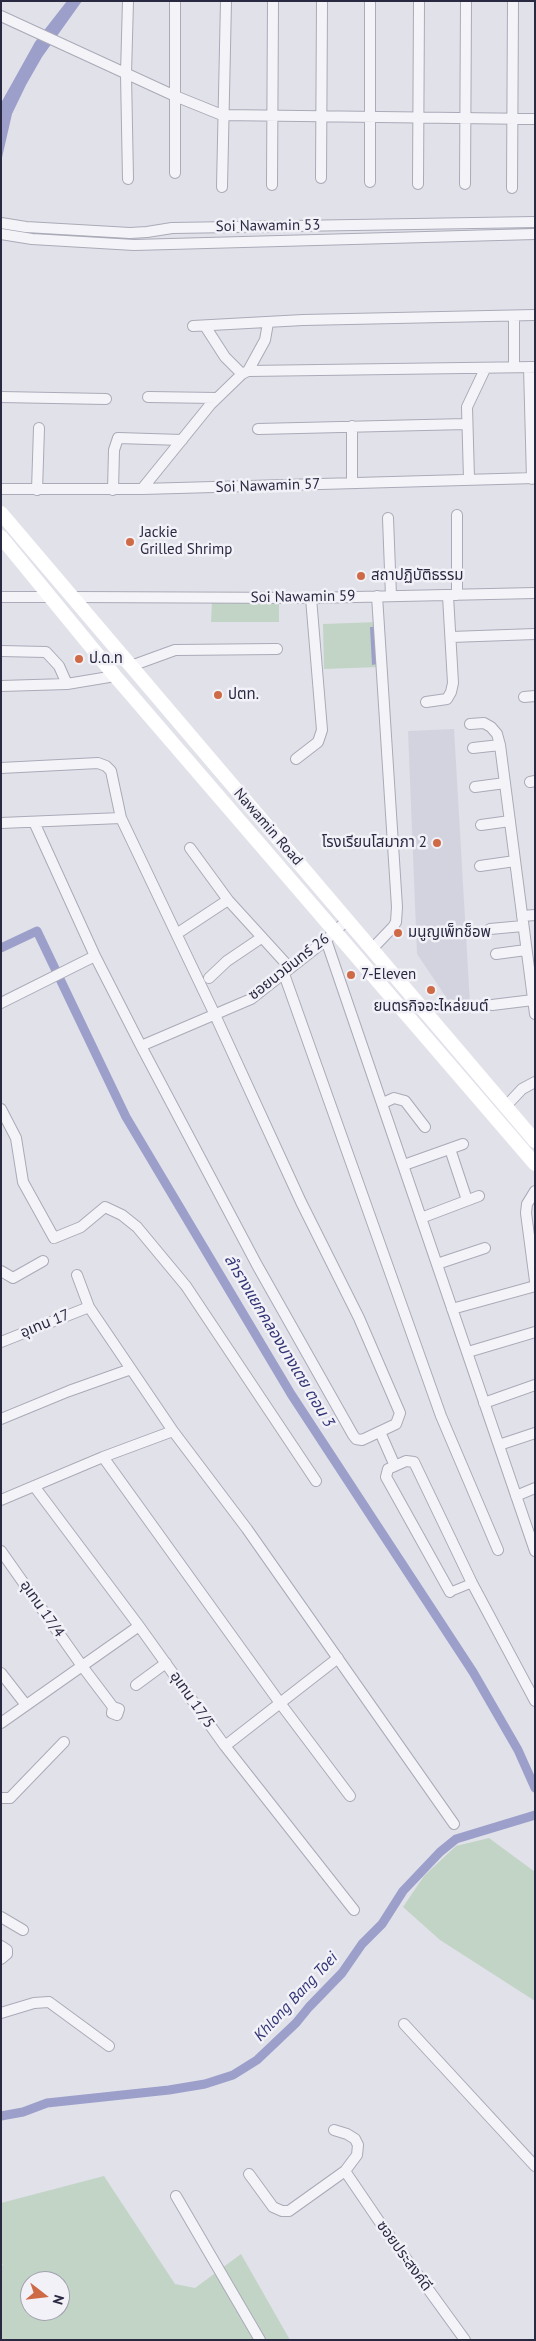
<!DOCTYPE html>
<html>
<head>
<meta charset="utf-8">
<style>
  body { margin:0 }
  #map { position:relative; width:536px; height:2341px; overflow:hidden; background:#e1e1ea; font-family:"PT Sans",sans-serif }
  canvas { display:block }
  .frame { position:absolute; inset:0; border:2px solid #2a2942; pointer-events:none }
  .north { position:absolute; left:20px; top:2271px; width:50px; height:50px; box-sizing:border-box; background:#f1f1f7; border:1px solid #a1a1af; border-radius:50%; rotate:106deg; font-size:14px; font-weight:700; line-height:20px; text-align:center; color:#2a2942 }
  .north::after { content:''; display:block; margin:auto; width:18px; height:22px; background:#cf6a46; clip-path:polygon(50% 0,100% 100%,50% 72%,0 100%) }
</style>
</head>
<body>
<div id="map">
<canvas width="536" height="2341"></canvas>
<div class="frame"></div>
<div class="north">N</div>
</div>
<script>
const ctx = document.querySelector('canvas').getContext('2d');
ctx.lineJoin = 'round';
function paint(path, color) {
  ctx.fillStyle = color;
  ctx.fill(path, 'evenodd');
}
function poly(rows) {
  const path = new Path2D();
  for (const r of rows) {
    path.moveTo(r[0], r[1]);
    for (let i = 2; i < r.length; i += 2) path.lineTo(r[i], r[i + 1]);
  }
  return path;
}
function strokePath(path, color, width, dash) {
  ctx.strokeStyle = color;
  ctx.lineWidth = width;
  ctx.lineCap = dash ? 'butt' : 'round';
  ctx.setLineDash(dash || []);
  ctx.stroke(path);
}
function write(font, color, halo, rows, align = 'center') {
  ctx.font = font + ' "PT Sans","Noto Sans Thai",sans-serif';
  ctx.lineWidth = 5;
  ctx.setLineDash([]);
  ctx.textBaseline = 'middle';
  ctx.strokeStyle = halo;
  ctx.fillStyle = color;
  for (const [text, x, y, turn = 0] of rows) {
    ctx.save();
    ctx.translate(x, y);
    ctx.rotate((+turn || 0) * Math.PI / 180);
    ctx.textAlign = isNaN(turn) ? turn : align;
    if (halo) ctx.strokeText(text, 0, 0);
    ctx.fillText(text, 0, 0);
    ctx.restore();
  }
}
const built = poly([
  [454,729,470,1004,450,1003,417,954,408,731]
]);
const green = poly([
  [212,601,279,601,279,622,211,622],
  [378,622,380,667,324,669,323,624],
  [489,1838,535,1872,535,2001,440,1940,403,1907,424,1876,456,1846],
  [104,2176,175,2284,195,2288,241,2254,290,2340,1,2340,1,2266,3,2265,1,2262,1,2203],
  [30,2281,60,2281,60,2311,30,2311]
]);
const water = poly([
  [67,1,82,1,42,57,26,85,12,114,1,162,1,103,35,42],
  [370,627,375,627,377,664,372,665]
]);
const canal = poly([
  [1,948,37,931,126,1117,291,1394,473,1672,518,1750,535,1788],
  [1,2116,23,2112,47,2103,169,2090,205,2084,233,2075,257,2060,296,2023,309,2007,342,1973,362,1944,382,1924,403,1891,440,1852,456,1839,535,1815]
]);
const pedestrian = poly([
  [450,1592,472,1583]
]);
const minor = poly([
  [1,16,175,96,222,115,535,119],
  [175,173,175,1],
  [321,178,322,1],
  [128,179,126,74,128,1],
  [370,182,370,1],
  [418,184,419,1],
  [465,184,466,1],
  [272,185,273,1],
  [222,187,226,1],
  [512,188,513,1],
  [1,223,26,227,130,233,147,232,172,228,535,222],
  [1,234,32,239,134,245,535,234],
  [193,326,303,320,535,315],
  [205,326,225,357,242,374],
  [514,367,514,316],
  [529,367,532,479],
  [248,371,535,367],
  [1,397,106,399],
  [148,397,217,398],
  [258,429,466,424],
  [469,479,467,407,485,369],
  [352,483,352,426],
  [1,489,142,489,535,478],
  [142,489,210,405,242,374,248,371,265,340,268,323],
  [37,490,39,428],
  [113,490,114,450,118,438,182,440],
  [457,515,457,595],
  [388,518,391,596],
  [1,597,51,597],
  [72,597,311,598,535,593],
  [451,637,535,634],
  [1,651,46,652,59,666,67,684],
  [131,666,175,650,277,649],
  [1,686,67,684,115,676],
  [524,697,535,696],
  [426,702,447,699,451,692,453,683,448,596],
  [470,724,484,723,491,727,497,734,500,745,535,1014],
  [473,748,500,745],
  [296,759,318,742,322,730,311,598],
  [1,768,98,763,106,766,111,771,121,818,215,1015,301,1202,359,1318,400,1413,396,1424,362,1440,356,1439,353,1435,257,1265,141,1046,95,956,34,822],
  [530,782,535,781],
  [475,787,505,783],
  [1,823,121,818],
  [481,825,510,821],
  [190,848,228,900,290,968],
  [480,866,515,861],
  [522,916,535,915],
  [490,929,523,926],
  [181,931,228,900],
  [326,940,535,1551],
  [372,949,393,927,396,922,397,907,377,596],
  [496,954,526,950],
  [284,974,441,1416,498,1550],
  [209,978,227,961,261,938],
  [1,1003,95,956],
  [492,1005,533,1000],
  [141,1046,251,999,326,940,347,920],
  [383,1103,394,1098,405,1101,425,1127],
  [506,1106,522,1089,535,1082],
  [1,1109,16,1138,23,1182,54,1238,81,1227,105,1207,122,1215,137,1227,186,1286,316,1481],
  [450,1149,467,1200],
  [404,1165,463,1144],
  [535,1191,527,1204,526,1213,535,1281],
  [421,1218,479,1196],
  [437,1264,485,1248],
  [1,1271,13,1278,43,1261],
  [77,1275,89,1307,173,1431,247,1529,454,1824],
  [452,1309,535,1286],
  [1,1342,89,1307],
  [468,1352,535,1332],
  [484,1403,535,1385],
  [1,1419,69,1391,131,1369],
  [380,1432,395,1466],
  [499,1445,535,1433],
  [103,1457,280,1703,350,1796],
  [34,1486,139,1626,225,1746,354,1910],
  [516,1496,535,1488],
  [1,1500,103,1457,173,1431],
  [1,1551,82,1666,113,1707,119,1709,117,1715,112,1713,113,1707],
  [450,1592,386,1477,388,1469,406,1461,414,1462,472,1583,535,1701],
  [1,1673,26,1705],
  [136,1685,166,1663],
  [1,1723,139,1626],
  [225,1746,338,1658],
  [1,1798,10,1798,64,1742],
  [1,1917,23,1930],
  [1,1946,7,1950,7,1954,1,1959],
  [1,2013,34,2003,49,2002,109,2046],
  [404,2024,535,2166],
  [345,2171,381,2224,465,2340],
  [249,2174,273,2207,282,2211,289,2211,345,2171,357,2155,358,2145,355,2139,347,2134,334,2130],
  [176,2196,260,2340]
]);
const secondary = poly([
  [1,513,535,1141],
  [1,537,115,676,535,1164]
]);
const markers = [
  [130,542,5,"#cf6a46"],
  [361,576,5,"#cf6a46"],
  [79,659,5,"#cf6a46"],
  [218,695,5,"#cf6a46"],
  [437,843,5,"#cf6a46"],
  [398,933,5,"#cf6a46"],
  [351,975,5,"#cf6a46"],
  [431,990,5,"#cf6a46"]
];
const streetNames = [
  ["Soi Nawamin 53",268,226,-1],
  ["Soi Nawamin 57",268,486,-2],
  ["Soi Nawamin 59",303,597,-1],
  ["Nawamin Road",268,827,49],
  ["ซอยนวมินทร์ 26",289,967,-38],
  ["อุเทน 17",45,1324,-22],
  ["อุเทน 17/4",42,1609,55],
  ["อุเทน 17/5",192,1700,55],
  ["ซอยประสงค์ดี",404,2256,54]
];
const poiNames = [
  ["Jackie",140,533],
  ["Grilled Shrimp",140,550],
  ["สถาปฏิบัติธรรม",371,576],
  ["ป.ด.ท",89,659],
  ["ปตท.",228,695],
  ["โรงเรียนโสมาภา 2",427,843,"right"],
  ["มนูญเพ็ทช็อพ",408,933],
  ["7-Eleven",361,975],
  ["ยนตรกิจอะไหล่ยนต์",431,1007,"center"]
];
const waterNames = [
  ["ลำรางแยกคลองบางเตย ตอน 3",279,1341,59],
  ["Khlong Bang Toei",296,1997,-47]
];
paint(built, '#d3d3df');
paint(green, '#c2d4c5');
paint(water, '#9c9fca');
strokePath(canal, '#9c9fca', 9);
strokePath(pedestrian, '#aaaab8', 10);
strokePath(minor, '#aaaab8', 12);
strokePath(pedestrian, '#f4f4f8', 8);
strokePath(minor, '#f4f4f8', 10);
strokePath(secondary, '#fff', 14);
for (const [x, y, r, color] of markers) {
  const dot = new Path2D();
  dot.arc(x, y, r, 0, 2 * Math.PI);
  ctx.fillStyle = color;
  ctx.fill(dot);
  strokePath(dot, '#f1f1f7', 2);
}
write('15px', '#2a2942', '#f1f1f7', streetNames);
write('15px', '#2a2942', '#f1f1f7', poiNames, 'left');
write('italic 16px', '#333576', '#f1f1f7', waterNames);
</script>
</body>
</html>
